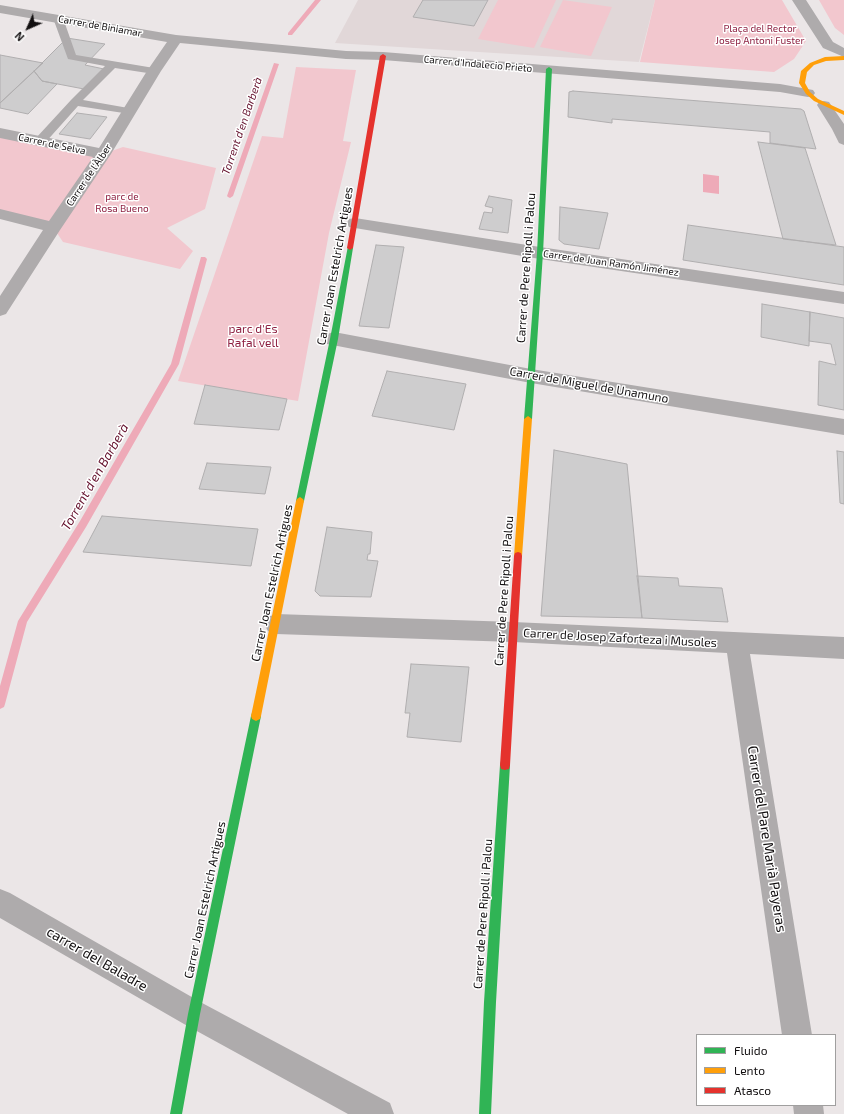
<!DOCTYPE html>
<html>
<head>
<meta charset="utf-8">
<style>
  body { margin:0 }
  #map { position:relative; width:844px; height:1114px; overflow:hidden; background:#ebe6e7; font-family:"Exo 2",sans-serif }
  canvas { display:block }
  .legend { position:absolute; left:696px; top:1034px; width:140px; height:72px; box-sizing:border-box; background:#fff; border:1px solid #a09f9f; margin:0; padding:5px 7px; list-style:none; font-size:12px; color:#120f10 }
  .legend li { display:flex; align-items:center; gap:8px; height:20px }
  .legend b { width:20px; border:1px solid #a09f9f }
  .north { position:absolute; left:8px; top:8px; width:40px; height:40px; -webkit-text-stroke:3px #fff; paint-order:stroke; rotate:225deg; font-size:11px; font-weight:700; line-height:16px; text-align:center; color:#120f10 }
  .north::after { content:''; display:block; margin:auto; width:14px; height:18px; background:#120f10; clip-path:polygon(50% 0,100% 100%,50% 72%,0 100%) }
</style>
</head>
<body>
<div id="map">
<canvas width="844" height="1114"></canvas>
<ul class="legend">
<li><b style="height:5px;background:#30b455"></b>Fluido</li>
<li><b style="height:5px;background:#ff9f0a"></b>Lento</li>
<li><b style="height:5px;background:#e5322d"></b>Atasco</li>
</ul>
<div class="north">N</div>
</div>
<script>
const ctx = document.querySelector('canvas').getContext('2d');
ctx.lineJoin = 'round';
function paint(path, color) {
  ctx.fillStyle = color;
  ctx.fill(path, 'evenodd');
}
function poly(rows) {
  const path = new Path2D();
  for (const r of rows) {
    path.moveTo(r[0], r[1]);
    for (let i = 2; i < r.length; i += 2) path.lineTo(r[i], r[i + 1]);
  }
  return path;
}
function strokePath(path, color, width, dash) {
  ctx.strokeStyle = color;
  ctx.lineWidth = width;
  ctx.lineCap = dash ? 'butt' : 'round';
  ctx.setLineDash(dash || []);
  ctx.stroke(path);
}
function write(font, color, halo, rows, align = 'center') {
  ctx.font = font + ' "Exo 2",sans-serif';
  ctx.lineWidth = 3;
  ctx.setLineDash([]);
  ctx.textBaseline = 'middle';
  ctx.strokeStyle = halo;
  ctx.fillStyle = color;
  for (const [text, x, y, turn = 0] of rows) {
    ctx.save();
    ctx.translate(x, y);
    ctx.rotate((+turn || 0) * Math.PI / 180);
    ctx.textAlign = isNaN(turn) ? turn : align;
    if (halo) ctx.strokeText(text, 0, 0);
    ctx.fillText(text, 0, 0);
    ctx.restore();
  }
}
const built = poly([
  [358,0,655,0,639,62,335,43]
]);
const green = poly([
  [498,0,556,0,534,48,478,39],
  [563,0,612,7,591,56,540,47],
  [655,0,782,0,806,41,794,59,774,72,640,62],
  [819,0,844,0,844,35,835,28],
  [296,67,356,70,343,141,351,142,329,233,298,401,178,381,262,136,283,138],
  [0,133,103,154,123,147,216,168,205,209,167,228,193,251,180,269,63,242,53,227,0,214]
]);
const water = poly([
  [703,174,719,176,719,194,703,192]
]);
const stream = poly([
  [315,0,321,0,292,35,288,35,288,33,315,0],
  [274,63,279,64,233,196,230,198,228,197,227,196,274,63],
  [201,257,205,257,207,259,179,364,86,527,27,622,5,704,4,707,0,709,0,686,18,621,80,521,171,364,201,257]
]);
const building = poly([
  [423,0,488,0,474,26,413,17,423,0],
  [67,38,105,44,85,65,104,69,84,89,42,81,34,71,67,38],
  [0,55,43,63,0,103,0,55],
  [34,71,42,81,57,84,28,114,0,108,0,103,34,71],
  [573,91,801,109,804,111,816,149,770,143,770,132,612,119,612,123,568,117,569,92,573,91],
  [77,113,107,117,90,139,59,134,77,113],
  [758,142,805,148,836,245,783,239,758,142],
  [489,196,512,200,508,233,479,229,484,212,492,213,493,208,485,206,489,196],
  [560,207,608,213,599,249,564,244,559,240,560,207],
  [688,225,844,247,844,285,683,260,688,225],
  [376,245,404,247,389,328,359,326,376,245],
  [762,304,810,312,809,346,761,337,762,304],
  [810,312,844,318,844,410,818,405,819,361,836,365,831,344,809,341,810,312],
  [387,371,466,384,454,430,372,416,387,371],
  [205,385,287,399,279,430,194,424,205,385],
  [554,450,627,464,642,618,541,616,554,450],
  [837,451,844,452,844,504,840,503,837,451],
  [207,463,271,467,265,494,199,489,207,463],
  [102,516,258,529,251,566,83,552,102,516],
  [327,527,372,532,370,554,368,554,367,560,378,561,371,597,320,596,315,591,327,527],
  [637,576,678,578,679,586,722,588,728,622,642,618,637,576],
  [411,664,469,667,461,742,407,737,410,713,405,713,411,664]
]);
const lane = poly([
  [58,15,63,18,76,55,154,68,159,71,154,74,115,68,83,100,134,109,136,111,134,113,130,114,78,106,44,144,40,145,36,144,34,141,36,138,71,100,105,66,68,59,53,18,58,15]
]);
const street = poly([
  [792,0,806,0,833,42,844,48,844,57,823,48,792,0],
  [0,5,176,35,346,51,383,52,780,84,813,90,815,93,813,96,808,97,780,92,383,60,346,59,180,43,161,71,111,154,60,230,6,314,0,316,0,296,43,230,0,219,0,209,49,221,93,157,0,138,0,128,99,148,147,71,167,42,0,13,0,5],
  [824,101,829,102,844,124,844,145,839,143,832,129,817,105,819,102,824,101],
  [355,218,540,247,844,292,844,304,540,259,349,227,347,223,349,219,355,218],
  [334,332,531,369,844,419,844,435,531,383,327,344,325,339,327,334,334,332],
  [276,614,513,622,844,637,844,659,750,654,812,1035,782,1035,727,653,513,642,276,634,268,631,264,624,268,617,276,614],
  [0,889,10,893,204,1004,390,1103,394,1114,348,1114,184,1024,0,918,0,889],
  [793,1105,823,1105,824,1114,794,1114,793,1105]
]);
const fast = poly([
  [549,67,552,69,543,253,532,419,528,422,524,419,537,253,546,69,549,67],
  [348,246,352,246,353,248,338,339,304,501,303,503,300,505,297,503,296,501,330,339,348,246],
  [256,711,260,713,261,716,200,1014,182,1114,170,1114,188,1014,251,716,252,713,256,711],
  [505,760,509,761,510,765,496,1002,491,1114,479,1114,484,1002,500,765,501,761,505,760]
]);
const slow = poly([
  [844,56,844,60,826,61,814,65,807,72,805,83,810,92,818,99,844,111,844,115,814,101,806,94,799,83,801,71,810,63,825,57,844,56],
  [528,416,532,419,522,556,521,559,518,560,515,559,514,556,524,419,528,416],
  [300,497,303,499,304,501,261,716,260,719,256,721,252,719,251,716,296,501,297,499,300,497]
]);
const jam = poly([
  [383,54,386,56,353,248,350,250,347,248,380,56,383,54],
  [518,552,521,553,522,556,510,765,509,769,505,770,501,769,500,765,514,556,515,553,518,552]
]);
const farStreetnames = [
  ["Carrer de Biniamar",100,26,10],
  ["Carrer d'Indalecio Prieto",478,64,5],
  ["Carrer de Selva",52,144,12],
  ["Carrer de l'Àlber",89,175,-56],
  ["Carrer de Juan Ramón Jiménez",611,263,8]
];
const farParknames = [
  ["Plaça del Rector",760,29],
  ["Josep Antoni Fuster",760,41],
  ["parc de",122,197],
  ["Rosa Bueno",122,209]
];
const farWaternames = [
  ["Torrent d'en Barberà",242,126,-71]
];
const streetNames = [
  ["Carrer Joan Estelrich Artigues",335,266,-80],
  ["Carrer de Pere Ripoll i Palou",526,268,-86],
  ["Carrer de Miguel de Unamuno",589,385,10],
  ["Carrer Joan Estelrich Artigues",272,583,-78],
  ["Carrer de Pere Ripoll i Palou",504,591,-86],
  ["Carrer de Josep Zaforteza i Musoles",620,638,3],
  ["Carrer Joan Estelrich Artigues",205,900,-78],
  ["Carrer de Pere Ripoll i Palou",483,914,-86]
];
const parkNames = [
  ["parc d'Es",253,329],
  ["Rafal vell",253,343]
];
const waterNames = [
  ["Torrent d'en Barberà",95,477,-60]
];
const nearStreetnames = [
  ["Carrer del Pare Marià Payeras",767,839,81],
  ["carrer del Baladre",97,959,30]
];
paint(built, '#e1d7d8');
paint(green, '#f2c7ce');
paint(water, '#eeaab8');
paint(stream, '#eeaab8');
paint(building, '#cecdce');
strokePath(building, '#b0aeaf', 1);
paint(lane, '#aeabac');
paint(street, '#aeabac');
paint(fast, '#30b455');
paint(slow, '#ff9f0a');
paint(jam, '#e5322d');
write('10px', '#120f10', '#fff', farStreetnames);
write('10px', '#8e2142', '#fff', farParknames);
write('italic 11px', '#630f2b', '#fff', farWaternames);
write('12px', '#120f10', '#fff', streetNames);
write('12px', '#8e2142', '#fff', parkNames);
write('italic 13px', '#630f2b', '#fff', waterNames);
write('14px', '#120f10', '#fff', nearStreetnames);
</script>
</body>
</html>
